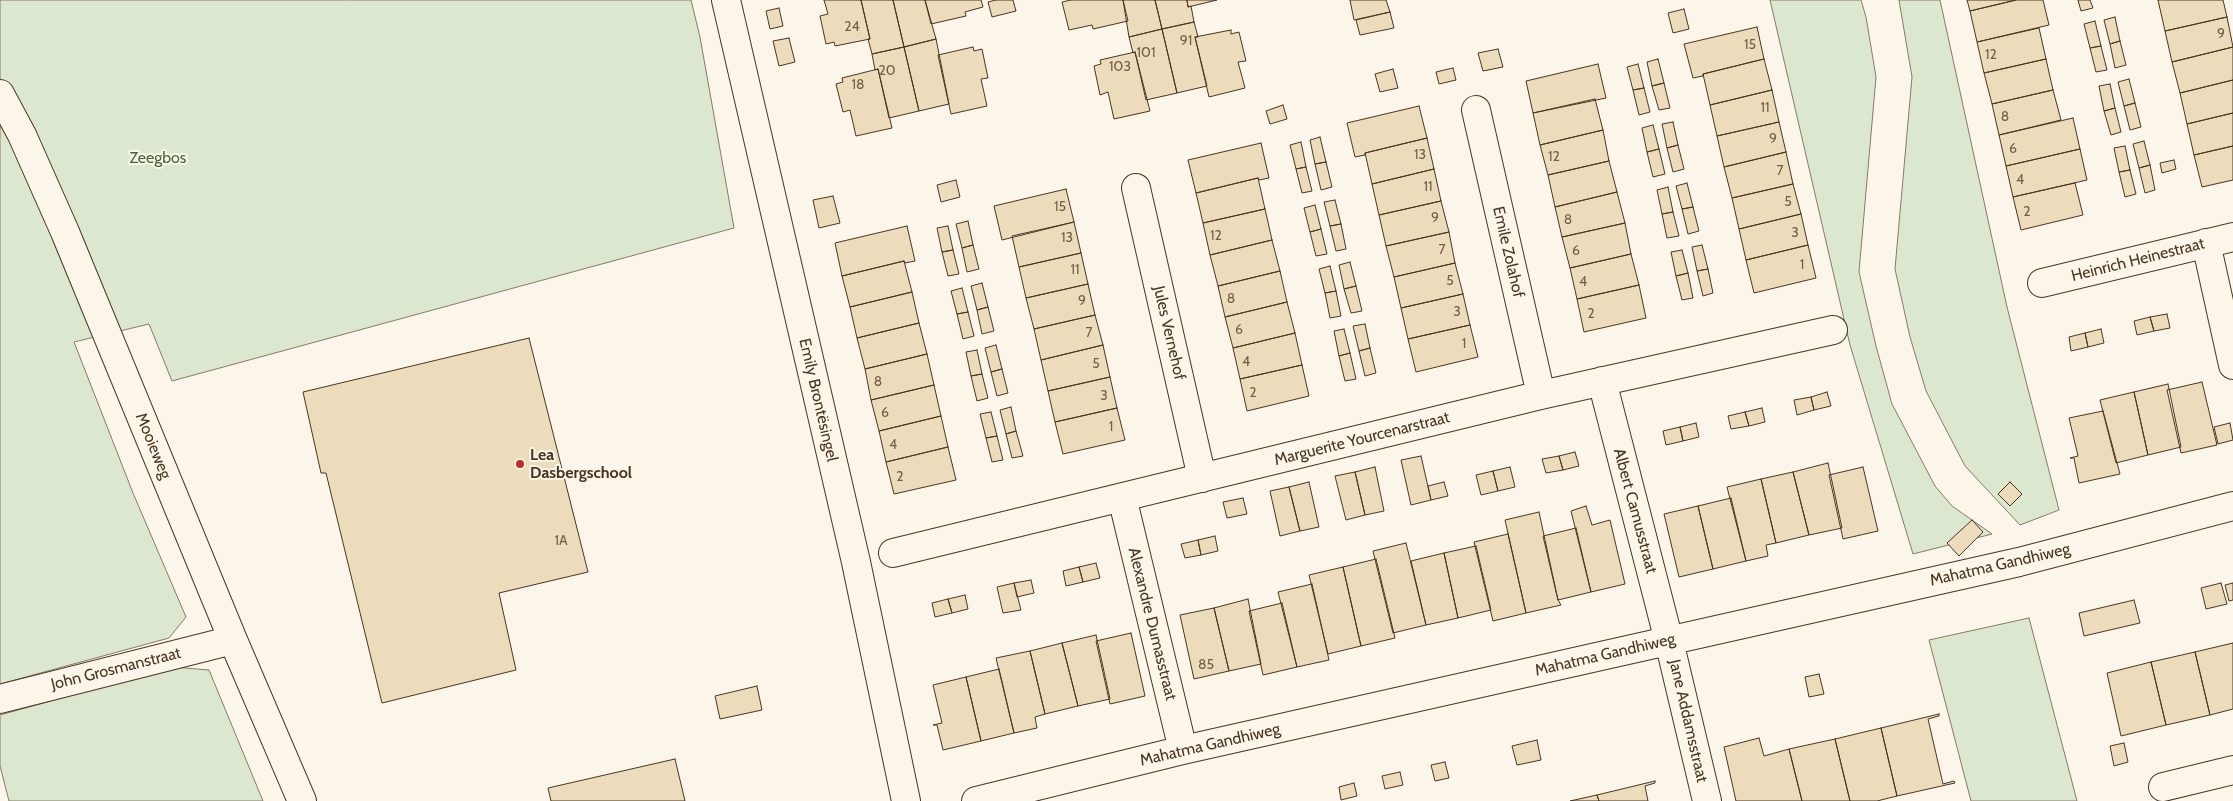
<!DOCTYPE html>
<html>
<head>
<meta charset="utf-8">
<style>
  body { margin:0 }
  canvas { display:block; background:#fbf6e9 }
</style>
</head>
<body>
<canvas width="2233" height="801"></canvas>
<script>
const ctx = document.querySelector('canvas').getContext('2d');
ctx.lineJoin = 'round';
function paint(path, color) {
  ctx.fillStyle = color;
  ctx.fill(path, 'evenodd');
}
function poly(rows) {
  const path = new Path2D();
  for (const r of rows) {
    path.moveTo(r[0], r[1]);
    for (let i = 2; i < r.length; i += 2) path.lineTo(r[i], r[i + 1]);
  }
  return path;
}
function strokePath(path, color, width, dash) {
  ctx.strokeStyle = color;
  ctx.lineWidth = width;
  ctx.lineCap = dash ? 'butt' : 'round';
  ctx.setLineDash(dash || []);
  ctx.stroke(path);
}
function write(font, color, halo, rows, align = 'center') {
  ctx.font = font + ' Cabin,sans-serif';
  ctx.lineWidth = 4;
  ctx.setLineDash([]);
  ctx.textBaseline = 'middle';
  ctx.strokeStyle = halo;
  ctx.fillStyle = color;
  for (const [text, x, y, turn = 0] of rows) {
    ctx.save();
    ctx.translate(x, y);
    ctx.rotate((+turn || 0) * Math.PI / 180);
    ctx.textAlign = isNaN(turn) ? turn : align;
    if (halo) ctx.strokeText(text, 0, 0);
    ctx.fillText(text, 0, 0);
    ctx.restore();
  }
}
const green = poly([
  [0,0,691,0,700,37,734,228,172,381,149,324,74,342,133,493,186,617,169,638,0,684,0,0],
  [1770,0,1861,0,1866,17,1876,77,1859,272,1876,346,1892,404,1935,486,1952,506,1992,534,1913,554,1850,345,1770,0],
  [1899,0,1940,0,2007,307,2059,510,2020,525,1965,466,1926,391,1910,337,1895,269,1912,77,1899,0],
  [2029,618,2077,801,1971,801,1929,640,2029,618],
  [173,667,209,670,263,801,9,801,0,766,0,715,173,667]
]);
const building = poly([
  [824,0,861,0,870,39,835,46,834,42,826,44,820,16,828,14,824,0],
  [861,0,893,0,904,47,872,54,868,39,870,39,861,0],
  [893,0,925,0,936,39,904,47,893,0],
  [925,0,981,0,983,7,965,12,966,16,931,24,925,0],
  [996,0,1013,0,1016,11,992,17,988,2,996,0],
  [1071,0,1123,0,1128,21,1093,29,1092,25,1069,30,1062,2,1071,0],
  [1123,0,1155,0,1162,29,1129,37,1123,0],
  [1155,0,1187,0,1188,7,1191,6,1194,22,1162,29,1155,0],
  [1187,0,1217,0,1188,7,1187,0],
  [1350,0,1386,0,1390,12,1354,20,1350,0],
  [1967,0,2016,0,1970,11,1967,0],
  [2016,0,2043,0,2049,25,1977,42,1970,11,2016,0],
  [2078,0,2090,0,2093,8,2081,11,2078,0],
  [2158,0,2223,0,2227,17,2165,31,2158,0],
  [779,8,783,26,770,29,766,11,779,8],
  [1684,9,1689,29,1673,33,1668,13,1684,9],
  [1390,12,1394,28,1360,35,1356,20,1390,12],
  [2115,17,2120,41,2110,44,2104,20,2115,17],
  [2227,17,2233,47,2172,62,2165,31,2227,17],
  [2095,21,2101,46,2090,48,2084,24,2095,21],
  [1194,22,1198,37,1195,37,1207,86,1177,93,1162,29,1194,22],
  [1757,27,1764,59,1703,74,1703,76,1693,78,1684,44,1757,27],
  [2039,28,2046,59,1984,73,1977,42,2039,28],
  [1162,29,1177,93,1146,100,1135,52,1133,53,1129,37,1162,29],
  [1231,30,1231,34,1239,32,1246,61,1238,62,1245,88,1209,97,1195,37,1231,30],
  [789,38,795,62,779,66,773,41,789,38],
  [936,39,949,104,919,111,904,47,936,39],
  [2120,41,2126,65,2115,68,2110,44,2120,41],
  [2101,46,2107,70,2096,72,2090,48,2101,46],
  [904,47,919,111,889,118,878,69,875,70,872,54,904,47],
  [973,47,974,51,982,49,988,78,981,79,987,106,951,114,938,55,973,47],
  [2233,47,2233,80,2180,93,2172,62,2233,47],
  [1498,49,1503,67,1483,71,1478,53,1498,49],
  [1135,52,1150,111,1114,119,1108,92,1100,95,1094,66,1101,64,1100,60,1135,52],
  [1658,59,1664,83,1652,86,1647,62,1658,59],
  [1764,59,1772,90,1710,105,1703,74,1764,59],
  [2046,59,2053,90,1992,104,1984,73,2046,59],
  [1598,64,1606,98,1533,113,1526,81,1598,64],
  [1638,64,1644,88,1633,90,1627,67,1638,64],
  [1453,68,1456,80,1439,84,1436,72,1453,68],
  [878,69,892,128,856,136,850,110,843,112,836,84,843,82,842,78,878,69],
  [1393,69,1398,88,1380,92,1375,74,1393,69],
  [2129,79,2135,103,2124,106,2118,82,2129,79],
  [2233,80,2233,113,2187,124,2180,93,2233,80],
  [1664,83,1670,108,1659,110,1652,86,1664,83],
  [2110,84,2115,108,2104,111,2099,86,2110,84],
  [1644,88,1650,112,1639,115,1633,90,1644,88],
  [1772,90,1779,122,1717,136,1710,105,1772,90],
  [2053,90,2061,120,1999,135,1992,104,2053,90],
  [1595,99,1603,130,1540,145,1533,113,1595,99],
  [2135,103,2141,127,2130,130,2124,106,2135,103],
  [1283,105,1287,119,1270,124,1266,111,1283,105],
  [1419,106,1427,138,1365,153,1365,155,1355,157,1347,123,1419,106],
  [2115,108,2121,132,2111,135,2104,111,2115,108],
  [2233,113,2233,146,2194,155,2187,124,2233,113],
  [2073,118,2080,149,2006,166,1999,135,2073,118],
  [1673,122,1678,145,1667,148,1662,124,1673,122],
  [1779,122,1786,152,1724,167,1717,136,1779,122],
  [1653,125,1659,149,1647,152,1642,128,1653,125],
  [1603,130,1609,161,1548,175,1540,145,1603,130],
  [1320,137,1326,162,1315,164,1310,140,1320,137],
  [1427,138,1434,169,1372,184,1365,153,1427,138],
  [2144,141,2150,165,2139,168,2133,144,2144,141],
  [1301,142,1306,167,1296,169,1290,145,1301,142],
  [1261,143,1269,178,1259,180,1258,178,1196,193,1188,160,1261,143],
  [1678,145,1684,169,1673,172,1667,148,1678,145],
  [2125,146,2130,170,2119,172,2114,148,2125,146],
  [2233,146,2233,180,2202,187,2194,155,2233,146],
  [1659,149,1665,174,1653,177,1647,152,1659,149],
  [2080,149,2087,180,2013,197,2006,166,2080,149],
  [1786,152,1793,184,1732,198,1724,167,1786,152],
  [2174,160,2176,169,2162,173,2160,163,2174,160],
  [1609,161,1617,192,1555,207,1548,175,1609,161],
  [1326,162,1332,187,1321,190,1315,164,1326,162],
  [2150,165,2155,190,2145,193,2139,168,2150,165],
  [1306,167,1312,191,1302,193,1296,169,1306,167],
  [1434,169,1441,201,1379,215,1372,184,1434,169],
  [2130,170,2136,194,2125,197,2119,172,2130,170],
  [1258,178,1265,209,1203,223,1196,193,1258,178],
  [956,180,960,197,941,202,937,185,956,180],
  [1687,183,1693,207,1682,209,1676,186,1687,183],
  [2075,183,2083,215,2021,230,2013,197,2075,183],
  [1793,184,1801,214,1739,229,1732,198,1793,184],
  [1668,187,1673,212,1662,214,1657,190,1668,187],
  [1066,189,1074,222,1002,240,994,206,1066,189],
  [1617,192,1625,223,1562,237,1555,207,1617,192],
  [833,196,840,223,819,228,813,200,833,196],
  [1335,200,1341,224,1330,226,1324,202,1335,200],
  [1441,201,1449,232,1386,246,1379,215,1441,201],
  [1315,205,1321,229,1310,232,1304,208,1315,205],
  [1693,207,1699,231,1688,234,1682,209,1693,207],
  [1265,209,1272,240,1210,255,1203,223,1265,209],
  [1673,212,1679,236,1667,238,1662,214,1673,212],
  [1801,214,1808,245,1746,260,1739,229,1801,214],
  [968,221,973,245,962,248,956,224,968,221],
  [1074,222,1081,253,1019,267,1012,236,1074,222],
  [1625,223,1631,254,1570,268,1562,237,1625,223],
  [1341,224,1346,249,1336,251,1330,226,1341,224],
  [907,226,915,261,905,263,904,261,842,276,835,243,907,226],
  [948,226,953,250,942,252,937,228,948,226],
  [1321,229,1327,254,1316,256,1310,232,1321,229],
  [1449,232,1455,263,1394,277,1386,246,1449,232],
  [1272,240,1280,271,1218,286,1210,255,1272,240],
  [973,245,979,269,967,272,962,248,973,245],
  [1702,245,1708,269,1697,271,1692,247,1702,245],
  [1808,245,1816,278,1754,293,1746,260,1808,245],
  [953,250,959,274,948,276,942,252,953,250],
  [1682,250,1688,273,1676,276,1671,252,1682,250],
  [1081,253,1088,284,1026,298,1019,267,1081,253],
  [1631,254,1639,285,1577,299,1570,268,1631,254],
  [904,261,912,292,850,307,842,276,904,261],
  [1350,262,1356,286,1344,289,1339,265,1350,262],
  [1455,263,1463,294,1401,308,1394,277,1455,263],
  [1330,266,1336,291,1325,293,1319,269,1330,266],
  [1708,269,1713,293,1703,296,1697,271,1708,269],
  [1280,271,1287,302,1225,317,1218,286,1280,271],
  [1688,273,1693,298,1682,300,1676,276,1688,273],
  [982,283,988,307,977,310,971,286,982,283],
  [1088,284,1095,315,1034,329,1026,298,1088,284],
  [1639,285,1646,318,1584,332,1577,299,1639,285],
  [1356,286,1362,311,1351,313,1344,289,1356,286],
  [962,288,968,312,957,314,951,291,962,288],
  [1336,291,1341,316,1330,318,1325,293,1336,291],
  [912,292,919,323,857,338,850,307,912,292],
  [1463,294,1470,325,1408,339,1401,308,1463,294],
  [1287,302,1295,333,1233,348,1225,317,1287,302],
  [988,307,994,331,982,334,977,310,988,307],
  [968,312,974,336,963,339,957,314,968,312],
  [2167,314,2170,328,2154,331,2150,317,2167,314],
  [1095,315,1103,345,1041,360,1034,329,1095,315],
  [2150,317,2154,331,2137,335,2134,321,2150,317],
  [919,323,927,354,865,369,857,338,919,323],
  [1365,324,1370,348,1359,351,1353,326,1365,324],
  [1470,325,1478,357,1416,372,1408,339,1470,325],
  [1344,329,1350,353,1339,356,1334,331,1344,329],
  [2101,329,2104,343,2088,347,2085,333,2101,329],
  [1295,333,1302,365,1240,379,1233,348,1295,333],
  [2085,333,2088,347,2071,351,2069,337,2085,333],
  [529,338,588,572,499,593,516,670,382,703,326,473,321,473,303,392,529,338],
  [996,345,1002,369,991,372,985,348,996,345],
  [1103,345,1110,377,1048,391,1041,360,1103,345],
  [1370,348,1376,373,1365,376,1359,351,1370,348],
  [977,350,982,374,971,376,966,352,977,350],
  [1350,353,1356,379,1345,381,1339,356,1350,353],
  [927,354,934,385,871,400,865,369,927,354],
  [1302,365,1309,396,1247,411,1240,379,1302,365],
  [1002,369,1008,393,997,396,991,372,1002,369],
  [982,374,988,398,977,401,971,376,982,374],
  [1110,377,1117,408,1055,422,1048,391,1110,377],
  [2202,382,2217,445,2181,453,2167,390,2202,382],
  [2168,384,2181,447,2148,455,2134,392,2168,384],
  [934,385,941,416,879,431,871,400,934,385],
  [1827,392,1831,406,1814,410,1811,397,1827,392],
  [2134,392,2148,455,2116,463,2100,400,2134,392],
  [1811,397,1814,410,1797,415,1794,400,1811,397],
  [1011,407,1016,431,1006,434,1000,410,1011,407],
  [1117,408,1125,440,1063,454,1055,422,1117,408],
  [1762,408,1765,422,1749,426,1745,412,1762,408],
  [2103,411,2120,474,2079,483,2074,458,2070,458,2078,456,2069,418,2103,411],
  [991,412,997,436,986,438,980,414,991,412],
  [1745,412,1749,426,1731,429,1728,416,1745,412],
  [941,416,948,447,886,462,879,431,941,416],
  [1696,423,1699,437,1683,441,1680,427,1696,423],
  [2230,423,2233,440,2218,444,2214,427,2230,423],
  [1680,427,1683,441,1666,445,1663,431,1680,427],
  [1016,431,1023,456,1012,458,1006,434,1016,431],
  [997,436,1003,460,992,462,986,438,997,436],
  [948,447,956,480,894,494,886,462,948,447],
  [1575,452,1579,466,1563,470,1559,456,1575,452],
  [1421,456,1431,500,1411,505,1401,460,1421,456],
  [1559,456,1563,470,1546,473,1542,459,1559,456],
  [1828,463,1842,528,1809,535,1793,472,1828,463],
  [1375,467,1384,511,1365,515,1355,472,1375,467],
  [1510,467,1515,487,1498,491,1493,471,1510,467],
  [1863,467,1878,531,1843,539,1829,475,1863,467],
  [1493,471,1498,491,1481,495,1476,475,1493,471],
  [1355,472,1365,515,1346,520,1335,476,1355,472],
  [1793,472,1809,535,1776,543,1761,479,1793,472],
  [1761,479,1776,543,1766,545,1768,556,1746,561,1727,487,1761,479],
  [1309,482,1319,527,1300,531,1289,487,1309,482],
  [1444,482,1448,496,1431,500,1428,486,1444,482],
  [2010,482,2022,494,2010,506,1998,494,2010,482],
  [1289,487,1300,531,1280,536,1270,491,1289,487],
  [1243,498,1247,514,1227,518,1223,502,1243,498],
  [1731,498,1746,561,1713,569,1698,506,1731,498],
  [1586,506,1592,525,1610,520,1625,584,1591,592,1571,511,1586,506],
  [1698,506,1713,569,1679,577,1664,514,1698,506],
  [1539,512,1558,600,1561,605,1526,613,1505,520,1539,512],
  [1972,520,1983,532,1959,556,1947,543,1972,520],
  [1576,528,1591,592,1558,600,1543,536,1576,528],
  [1508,534,1526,613,1493,621,1474,542,1508,534],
  [1215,536,1218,551,1201,555,1198,540,1215,536],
  [1198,540,1201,555,1185,558,1181,544,1198,540],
  [1406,543,1426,625,1393,633,1373,551,1406,543],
  [1476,546,1491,610,1458,618,1444,553,1476,546],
  [1444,553,1458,618,1426,625,1411,561,1444,553],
  [1376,559,1395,638,1361,646,1343,567,1376,559],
  [1096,563,1100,578,1083,582,1079,567,1096,563],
  [1079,567,1083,582,1066,586,1063,571,1079,567],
  [1343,567,1361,646,1328,654,1309,575,1343,567],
  [1031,580,1034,593,1017,597,1014,583,1031,580],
  [1014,583,1021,610,1003,613,997,587,1014,583],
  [2221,583,2227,604,2206,609,2201,588,2221,583],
  [2233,583,2233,600,2229,601,2225,585,2233,583],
  [1312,584,1329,660,1297,667,1278,592,1312,584],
  [965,595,968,609,952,613,948,599,965,595],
  [948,599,952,613,935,617,932,603,948,599],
  [1248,599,1261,664,1229,671,1214,608,1248,599],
  [2134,600,2140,623,2084,636,2079,613,2134,600],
  [1282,603,1297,667,1263,675,1249,611,1282,603],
  [1214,608,1229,671,1194,679,1180,615,1214,608],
  [1131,633,1145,696,1110,704,1096,641,1131,633],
  [1096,635,1110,699,1078,706,1062,643,1096,635],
  [1062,643,1078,706,1045,714,1030,651,1062,643],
  [2233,643,2233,709,2210,715,2195,652,2233,643],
  [1030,651,1045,714,1035,717,1037,728,1014,733,996,658,1030,651],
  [2195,652,2210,715,2166,725,2151,662,2195,652],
  [2151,662,2166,725,2121,736,2107,673,2151,662],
  [999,669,1014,733,981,741,966,677,999,669],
  [1819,674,1824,694,1809,697,1805,677,1819,674],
  [966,677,981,741,943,750,937,725,933,725,942,723,933,685,966,677],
  [757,686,762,710,720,719,715,696,757,686],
  [1939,714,1939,716,1928,719,1943,784,1954,781,1955,783,1897,796,1881,728,1939,714],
  [1881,728,1897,796,1877,801,1850,801,1835,739,1881,728],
  [1759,738,1764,756,1789,749,1802,801,1736,801,1724,747,1759,738],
  [1835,739,1850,801,1802,801,1789,749,1835,739],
  [1537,740,1541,760,1517,765,1512,746,1537,740],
  [2124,743,2128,762,2114,766,2110,746,2124,743],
  [675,759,685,801,551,801,548,788,675,759],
  [1445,762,1449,778,1435,781,1431,765,1445,762],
  [1400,772,1403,785,1385,789,1382,776,1400,772],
  [1655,781,1655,783,1645,786,1648,801,1599,801,1597,795,1655,781],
  [1354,783,1357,796,1341,800,1339,787,1354,783],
  [1597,795,1599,801,1570,801,1597,795]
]);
const street = poly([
  [726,0,856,562,906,801],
  [0,94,22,135,65,232,233,640,302,801],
  [1476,110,1541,395],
  [1136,188,1202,478],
  [2206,243,2233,365],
  [2042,283,2233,237],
  [1602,381,1669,641,1707,801],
  [1122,497,1183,750],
  [893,553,1541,395,1833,330],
  [0,699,233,640],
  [2163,787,2233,770],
  [976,801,1183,750,2019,562,2233,506]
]);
const markers = [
  [520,464,5,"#c62828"]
];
const numberNames = [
  ["24",852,27],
  ["9",2221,34],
  ["91",1186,41],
  ["15",1750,45],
  ["101",1146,53],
  ["12",1991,55],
  ["103",1120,67],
  ["20",887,71],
  ["18",858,85],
  ["11",1765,108],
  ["8",2005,117],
  ["9",1773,139],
  ["6",2013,149],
  ["13",1420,155],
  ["12",1554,157],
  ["7",1780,171],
  ["4",2020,180],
  ["11",1428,187],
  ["5",1788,202],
  ["15",1060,207],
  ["2",2027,212],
  ["9",1435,218],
  ["8",1568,220],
  ["3",1795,233],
  ["12",1216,236],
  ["13",1067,238],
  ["7",1442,250],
  ["6",1576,251],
  ["1",1802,265],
  ["11",1075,270],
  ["5",1450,281],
  ["4",1583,282],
  ["8",1231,299],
  ["9",1082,301],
  ["3",1457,312],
  ["2",1591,314],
  ["6",1239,330],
  ["7",1089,333],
  ["1",1464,344],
  ["4",1246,362],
  ["5",1096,364],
  ["8",878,382],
  ["2",1253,393],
  ["3",1104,396],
  ["6",885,413],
  ["1",1111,427],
  ["4",893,445],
  ["2",900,477],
  ["1A",561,541],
  ["85",1206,665]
];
const parkNames = [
  ["Zeegbos",158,158]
];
const streetNames = [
  ["Emile Zolahof",1508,252,77],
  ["Heinrich Heinestraat",2138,260,-14],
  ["Jules Vernehof",1169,333,77],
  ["Emily Brontësingel",818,400,77],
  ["Marguerite Yourcenarstraat",1362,439,-14],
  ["Mooieweg",153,446,68],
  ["Albert Camusstraat",1635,511,75],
  ["Mahatma Gandhiweg",2000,565,-13],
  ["Alexandre Dumasstraat",1152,624,76],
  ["Mahatma Gandhiweg",1605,655,-13],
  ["John Grosmanstraat",116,669,-14],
  ["Jane Addamsstraat",1688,721,77],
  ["Mahatma Gandhiweg",1210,745,-13]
];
const poiNames = [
  ["Lea",530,455],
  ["Dasbergschool",530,473]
];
paint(green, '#dce7d0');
strokePath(green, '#887966', 1);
paint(building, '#ecdcbc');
strokePath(building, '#4a3520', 1);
strokePath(street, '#4a3520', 30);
strokePath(street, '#fbf6e9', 28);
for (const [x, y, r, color] of markers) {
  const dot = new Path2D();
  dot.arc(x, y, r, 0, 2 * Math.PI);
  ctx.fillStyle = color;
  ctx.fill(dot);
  strokePath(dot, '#fbf6e9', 2);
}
write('14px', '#725f47', null, numberNames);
write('16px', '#436837', '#fbf6e9', parkNames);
write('16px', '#4a3520', '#fbf6e9', streetNames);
write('bold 16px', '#4a3520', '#fbf6e9', poiNames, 'left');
</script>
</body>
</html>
